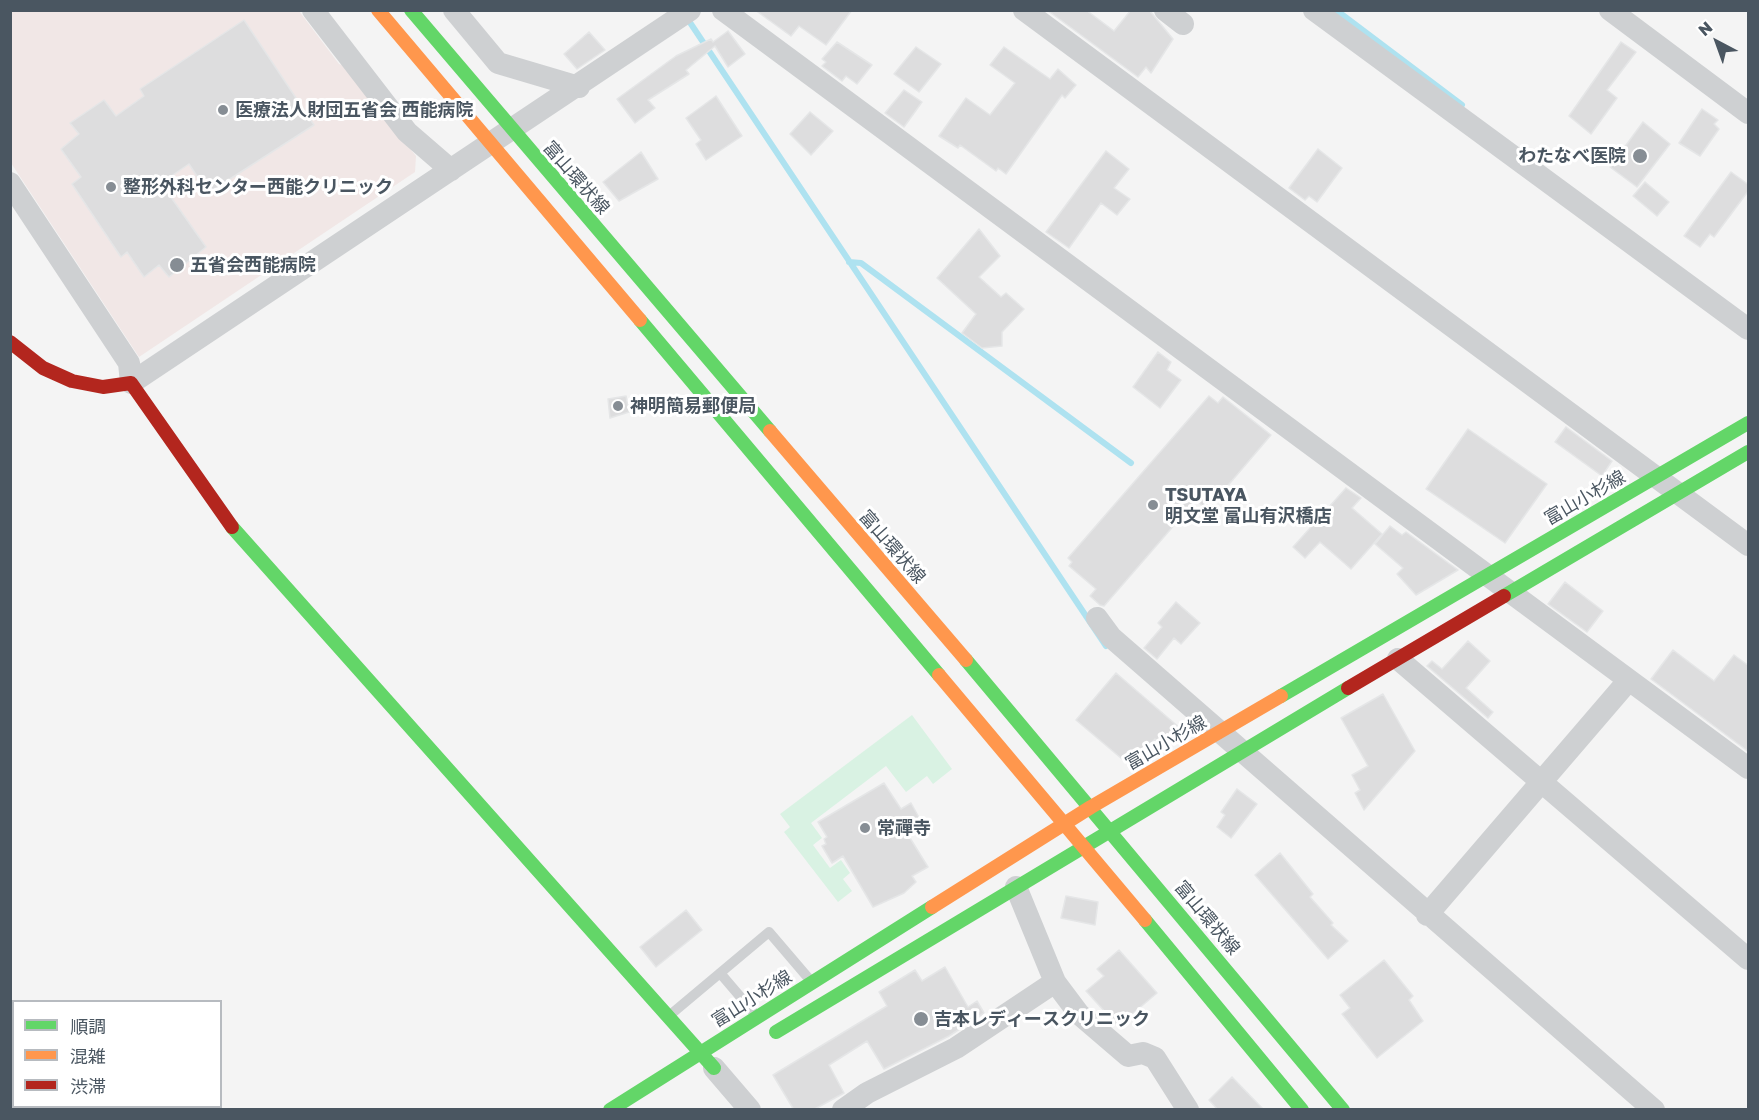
<!DOCTYPE html>
<html>
<head>
<meta charset="utf-8">
<style>
  body { margin:0 }
  #map { position:relative; width:1759px; height:1120px; overflow:hidden; background:#f4f4f4; font-family:"Golos Text","Noto Sans JP",sans-serif }
  canvas { display:block }
  .frame { position:absolute; inset:0; border:12px solid #4a5661; pointer-events:none }
  .legend { position:absolute; left:12px; top:1000px; width:210px; height:108px; box-sizing:border-box; background:#fff; border:2px solid #b7bbc0; margin:0; padding:8px 10px; list-style:none; font-size:18px; color:#4a5661 }
  .legend li { display:flex; align-items:center; gap:12px; height:30px }
  .legend b { width:30px; border:2px solid #b7bbc0 }
  .north { position:absolute; left:1687px; top:12px; width:60px; height:60px; -webkit-text-stroke:4px #fff; paint-order:stroke; rotate:319deg; font-size:16px; font-weight:700; line-height:24px; text-align:center; color:#4a5661 }
  .north::after { content:''; display:block; margin:auto; width:21px; height:27px; background:#4a5661; clip-path:polygon(50% 0,100% 100%,50% 72%,0 100%) }
</style>
</head>
<body>
<div id="map">
<canvas width="1759" height="1120"></canvas>
<div class="frame"></div>
<ul class="legend">
<li><b style="height:8px;background:#63d668"></b>順調</li>
<li><b style="height:8px;background:#ff974d"></b>混雑</li>
<li><b style="height:8px;background:#b3261e"></b>渋滞</li>
</ul>
<div class="north">N</div>
</div>
<script>
const ctx = document.querySelector('canvas').getContext('2d');
ctx.lineJoin = 'round';
function paint(path, color) {
  ctx.fillStyle = color;
  ctx.fill(path, 'evenodd');
}
function poly(rows) {
  const path = new Path2D();
  for (const r of rows) {
    path.moveTo(r[0], r[1]);
    for (let i = 2; i < r.length; i += 2) path.lineTo(r[i], r[i + 1]);
  }
  return path;
}
function strokePath(path, color, width, dash) {
  ctx.strokeStyle = color;
  ctx.lineWidth = width;
  ctx.lineCap = dash ? 'butt' : 'round';
  ctx.setLineDash(dash || []);
  ctx.stroke(path);
}
function write(font, color, halo, rows, align = 'center') {
  ctx.font = font + ' "Golos Text","Noto Sans JP",sans-serif';
  ctx.lineWidth = 6;
  ctx.setLineDash([]);
  ctx.textBaseline = 'middle';
  ctx.strokeStyle = halo;
  ctx.fillStyle = color;
  for (const [text, x, y, turn = 0] of rows) {
    ctx.save();
    ctx.translate(x, y);
    ctx.rotate((+turn || 0) * Math.PI / 180);
    ctx.textAlign = isNaN(turn) ? turn : align;
    if (halo) ctx.strokeText(text, 0, 0);
    ctx.fillText(text, 0, 0);
    ctx.restore();
  }
}
const medical = poly([
  [10,11,299,11,339,64,344,66,416,156,415,172,139,357,11,163]
]);
const green = poly([
  [912,715,952,769,933,784,927,776,906,792,886,766,811,823,822,838,813,845,830,868,841,860,850,873,843,879,852,891,838,902,784,832,790,827,780,814]
]);
const stream = poly([
  [1336,10,1462,105],
  [687,18,1106,646],
  [849,262,861,263,1131,463]
]);
const building = poly([
  [755,10,852,10,826,45,799,26,791,36,755,10],
  [1047,10,1086,10,1114,31,1131,10,1149,10,1173,39,1151,73,1146,67,1138,77,1047,10],
  [244,20,314,125,208,193,189,164,161,183,206,247,169,277,159,265,144,277,127,252,121,257,72,184,81,177,61,149,79,134,70,123,104,100,116,116,144,96,140,89,244,20],
  [728,31,745,54,728,67,715,46,686,70,689,74,648,100,655,108,635,123,617,99,676,56,711,39,713,42,728,31],
  [589,32,605,50,577,69,564,54,589,32],
  [837,42,872,65,857,84,846,76,842,81,822,66,826,62,822,59,837,42],
  [1621,42,1636,52,1607,90,1617,98,1591,134,1569,116,1621,42],
  [916,47,941,64,919,92,894,74,916,47],
  [1004,47,1050,79,1058,69,1076,85,1065,98,1062,95,1006,174,998,168,996,171,960,145,958,148,939,136,966,98,990,115,1015,83,990,65,1004,47],
  [904,90,922,102,904,127,885,113,904,90],
  [716,96,742,136,706,160,696,144,701,140,686,118,716,96],
  [1702,109,1718,120,1714,124,1719,129,1700,156,1679,143,1702,109],
  [810,112,833,131,811,155,790,134,810,112],
  [1643,122,1670,144,1637,187,1610,167,1643,122],
  [1318,149,1342,168,1317,202,1309,196,1305,200,1289,188,1318,149],
  [1106,151,1129,169,1114,188,1130,199,1117,215,1101,203,1069,248,1046,232,1106,151],
  [641,152,658,179,619,201,603,182,641,152],
  [1731,172,1749,185,1749,190,1714,237,1710,234,1700,247,1684,236,1731,172],
  [1645,182,1669,202,1657,216,1633,196,1645,182],
  [979,229,1000,256,979,277,1001,297,1006,293,1024,309,1002,332,1002,346,982,348,962,333,976,314,937,278,979,229],
  [1158,352,1171,362,1167,370,1181,380,1160,408,1133,387,1158,352],
  [626,396,629,412,610,418,608,399,626,396],
  [1209,396,1218,403,1223,397,1271,435,1207,510,1196,500,1104,606,1100,605,1090,596,1096,589,1069,566,1072,562,1068,558,1209,396],
  [1566,427,1612,461,1602,476,1555,442,1566,427],
  [1468,429,1547,484,1505,543,1426,489,1468,429],
  [1346,488,1361,498,1352,508,1382,534,1351,569,1320,542,1305,558,1293,547,1346,488],
  [1390,526,1402,535,1406,532,1458,570,1416,595,1397,574,1403,568,1375,544,1390,526],
  [1565,582,1603,611,1587,632,1548,604,1565,582],
  [1176,602,1200,623,1181,644,1174,638,1157,659,1144,648,1162,627,1158,623,1176,602],
  [1468,641,1490,661,1466,688,1493,712,1488,718,1427,666,1432,661,1442,669,1468,641],
  [1673,650,1714,681,1734,655,1749,666,1749,752,1651,679,1673,650],
  [1116,673,1181,729,1173,737,1161,744,1155,739,1140,757,1128,764,1076,720,1116,673],
  [1383,694,1415,751,1364,810,1355,793,1360,790,1352,775,1368,766,1341,718,1383,694],
  [884,783,901,809,911,803,921,821,905,830,928,867,912,876,916,882,904,893,873,907,843,856,832,863,822,846,826,844,824,839,827,837,818,822,884,783],
  [1237,789,1257,804,1231,838,1217,827,1225,815,1221,812,1237,789],
  [1280,853,1313,894,1310,897,1333,923,1331,925,1348,941,1328,959,1255,875,1280,853],
  [1066,896,1098,902,1095,925,1061,918,1066,896],
  [686,910,702,930,656,967,640,947,686,910],
  [1119,950,1157,993,1118,1026,1086,991,1104,976,1097,969,1119,950],
  [1384,960,1413,996,1409,1000,1423,1021,1377,1058,1342,1014,1350,1008,1340,995,1384,960],
  [945,967,968,1007,977,1001,984,1013,949,1036,884,1069,867,1041,829,1065,844,1093,813,1110,794,1110,773,1075,887,1006,879,992,915,970,922,981,945,967],
  [1232,1077,1264,1110,1218,1110,1209,1100,1232,1077]
]);
const lane = poly([
  [720,973,755,1014],
  [670,1015,769,932,810,980]
]);
const street = poly([
  [313,10,407,132,451,170],
  [454,10,498,63,579,87],
  [723,10,1748,768],
  [1024,10,1748,545],
  [1165,10,1183,24],
  [1314,10,1748,329],
  [1610,10,1748,113],
  [10,183,129,363,131,383],
  [131,383,690,10],
  [1097,618,1111,637,1654,1110],
  [1398,659,1748,959],
  [1016,887,1055,982,1079,1014,1128,1056,1143,1053,1155,1058,1188,1110],
  [1427,915,1628,681],
  [714,1068,750,1110],
  [843,1110,867,1093,956,1048,1055,982]
]);
const fast = poly([
  [411,10,770,431],
  [640,320,939,675],
  [232,527,714,1068],
  [1504,596,1748,452],
  [966,660,1343,1110],
  [1281,696,1748,423],
  [1145,920,1302,1110],
  [776,1032,1348,688],
  [610,1110,932,907]
]);
const slow = poly([
  [378,10,640,320],
  [770,431,966,660],
  [939,675,1145,920],
  [932,907,1091,807,1281,696]
]);
const jam = poly([
  [10,342,43,368,72,381,103,387,131,383,232,527],
  [1348,688,1504,596]
]);
const markers = [
  [223,110,6,"#868d94"],
  [1640,156,8,"#868d94"],
  [111,187,6,"#868d94"],
  [177,265,8,"#868d94"],
  [618,406,6,"#868d94"],
  [1153,505,6,"#868d94"],
  [865,828,6,"#868d94"],
  [921,1019,8,"#868d94"]
];
const poiNames = [
  ["医療法人財団五省会 西能病院",235,110],
  ["わたなべ医院",1626,156,"right"],
  ["整形外科センター西能クリニック",123,187],
  ["五省会西能病院",190,265],
  ["神明簡易郵便局",630,406],
  ["TSUTAYA",1165,495],
  ["明文堂 富山有沢橋店",1165,516],
  ["常禪寺",877,828],
  ["吉本レディースクリニック",934,1019]
];
const streetNames = [
  ["富山環状線",576,178,49],
  ["富山小杉線",1585,498,-30],
  ["富山環状線",892,547,49],
  ["富山小杉線",1166,743,-30],
  ["富山環状線",1207,918,50],
  ["富山小杉線",752,999,-32]
];
paint(medical, '#f1e7e6');
paint(green, '#d9f2e3');
strokePath(stream, '#aee2f0', 6);
paint(building, '#ddddde');
strokePath(building, '#e5e6e7', 1.5);
strokePath(lane, '#ced0d2', 10);
strokePath(street, '#ced0d2', 22);
strokePath(fast, '#63d668', 14);
strokePath(slow, '#ff974d', 14);
strokePath(jam, '#b3261e', 14);
for (const [x, y, r, color] of markers) {
  const dot = new Path2D();
  dot.arc(x, y, r, 0, 2 * Math.PI);
  ctx.fillStyle = color;
  ctx.fill(dot);
  strokePath(dot, '#fff', 2);
}
write('bold 18px', '#4a5661', '#fff', poiNames, 'left');
write('18px', '#4a5661', '#fff', streetNames);
</script>
</body>
</html>
